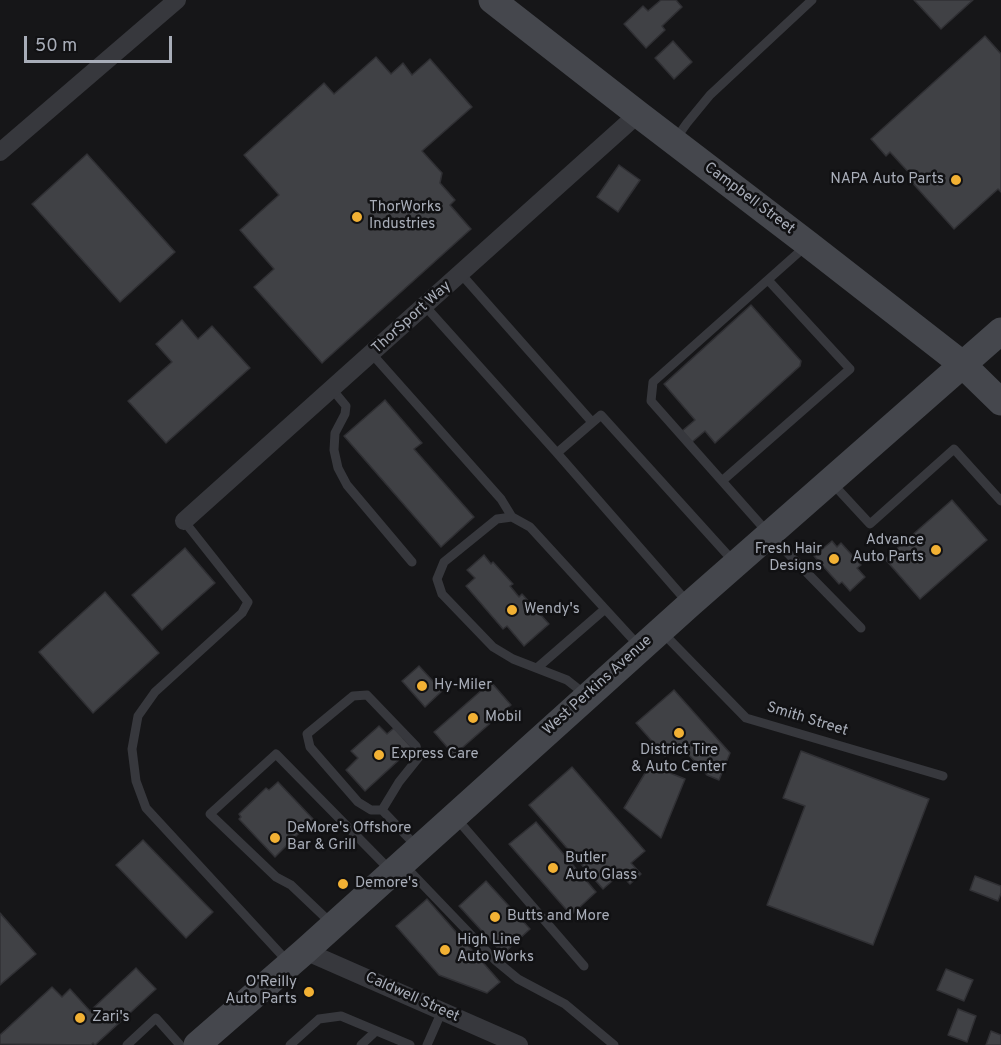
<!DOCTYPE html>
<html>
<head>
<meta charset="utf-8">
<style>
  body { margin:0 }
  #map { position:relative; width:1001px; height:1045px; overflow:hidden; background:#161618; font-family:Overpass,sans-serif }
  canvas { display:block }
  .scale { position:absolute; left:24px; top:36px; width:148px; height:27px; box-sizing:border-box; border:3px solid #a8adb8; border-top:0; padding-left:8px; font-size:18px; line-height:21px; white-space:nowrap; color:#a8adb8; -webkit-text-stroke:4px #111113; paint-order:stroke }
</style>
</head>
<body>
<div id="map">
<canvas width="1001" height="1045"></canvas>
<div class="scale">50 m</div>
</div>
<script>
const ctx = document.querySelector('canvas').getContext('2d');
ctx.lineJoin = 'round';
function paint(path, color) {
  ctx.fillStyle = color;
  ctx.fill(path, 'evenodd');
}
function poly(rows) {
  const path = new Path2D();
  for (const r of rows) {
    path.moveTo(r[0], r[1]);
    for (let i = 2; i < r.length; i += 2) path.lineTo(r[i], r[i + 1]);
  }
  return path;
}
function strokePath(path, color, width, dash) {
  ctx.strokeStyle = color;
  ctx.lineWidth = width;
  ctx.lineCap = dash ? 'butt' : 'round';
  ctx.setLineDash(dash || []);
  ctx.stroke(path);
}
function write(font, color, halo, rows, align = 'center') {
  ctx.font = font + ' Overpass,sans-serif';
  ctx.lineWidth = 5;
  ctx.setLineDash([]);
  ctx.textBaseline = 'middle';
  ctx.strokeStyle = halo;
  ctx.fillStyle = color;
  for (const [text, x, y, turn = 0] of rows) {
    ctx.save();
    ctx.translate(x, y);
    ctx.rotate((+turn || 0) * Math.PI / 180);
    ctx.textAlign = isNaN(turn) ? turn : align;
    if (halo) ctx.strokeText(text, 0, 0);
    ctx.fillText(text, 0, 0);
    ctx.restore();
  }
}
const building = poly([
  [661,0,676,0,682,7,662,26,665,30,646,48,624,24,643,6,648,11,661,0],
  [914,0,973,0,941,29,914,0],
  [985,36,1001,54,1001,192,998,189,954,229,909,179,912,176,890,152,886,156,871,139,985,36],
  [673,41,692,62,674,79,655,58,673,41],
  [376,57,391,74,403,63,412,75,430,59,472,107,422,151,442,173,440,183,455,200,450,205,471,229,322,363,254,287,274,269,240,230,279,195,244,155,324,83,334,94,376,57],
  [87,154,175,252,120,302,32,204,87,154],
  [619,165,640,180,618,212,597,197,619,165],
  [751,305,801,361,800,366,715,443,705,431,692,442,682,431,695,420,664,384,751,305],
  [182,320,198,339,212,326,250,368,166,443,128,401,172,362,156,344,182,320],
  [385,400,422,443,414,449,474,517,441,547,344,436,385,400],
  [952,500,987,540,920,599,885,559,952,500],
  [832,541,837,547,841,543,861,565,857,568,865,577,850,591,842,582,839,584,814,556,832,541],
  [185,548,215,583,162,630,132,595,185,548],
  [484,555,491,564,493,562,513,584,510,586,519,597,522,594,549,624,524,646,507,626,503,629,466,586,475,578,467,570,484,555],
  [105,592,159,653,93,713,39,652,105,592],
  [419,666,442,691,425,707,402,681,419,666],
  [491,682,511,705,454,755,434,732,491,682],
  [674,690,730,753,719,780,707,775,679,744,665,756,636,723,674,690],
  [379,726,387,734,394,728,412,748,365,791,346,770,358,758,351,751,379,726],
  [801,751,929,799,873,945,767,905,805,806,783,798,801,751],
  [650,765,685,779,661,838,624,808,650,765],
  [572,767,645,851,631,863,641,874,630,884,620,874,603,889,529,805,572,767],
  [278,782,313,819,275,857,239,819,241,817,239,814,266,788,269,790,278,782],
  [536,822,596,892,571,915,509,844,536,822],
  [143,840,213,912,186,938,116,865,143,840],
  [975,876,1001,886,1001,893,998,901,970,890,975,876],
  [486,881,530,929,503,954,459,906,486,881],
  [427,899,500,982,487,993,439,975,396,926,427,899],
  [0,913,36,954,0,985,0,913],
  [136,968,156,989,95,1045,93,1043,91,1045,0,1044,0,1035,52,987,62,997,70,989,90,1011,136,968],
  [946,969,973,980,964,1001,937,990,946,969],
  [958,1009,976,1016,967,1042,948,1035,958,1009],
  [991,1031,1001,1035,1001,1045,986,1045,991,1031]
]);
const lane = poly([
  [675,140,687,123,710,95,812,0],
  [807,245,653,382,651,401,769,534,861,628],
  [461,274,592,422],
  [425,306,557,453],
  [372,354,501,499,512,517],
  [332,389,346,406,345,414,335,433,334,450,338,468,347,485,412,562],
  [722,481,850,369,768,280],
  [833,484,870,524,954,449,1001,501],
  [184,521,248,602,242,613,155,692,138,716,132,749,136,781,146,808,289,963],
  [689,604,557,453,601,415,734,562],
  [662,632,746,718,943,776],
  [537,668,605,609],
  [586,695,567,680,513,659,493,647,442,594,437,579,444,562,497,519,512,517,530,527,639,646],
  [382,810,399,782,419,757,416,746,367,695,353,696,307,734,310,747,358,802,371,810,382,810,418,848],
  [456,818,584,966],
  [403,864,495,960,518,979,565,1004,614,1045],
  [331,923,291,885,276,877,210,814,276,754,390,870],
  [127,1045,156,1018,180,1045],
  [290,1045,319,1019,341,1016,410,1045],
  [361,1045,376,1031],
  [427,1045,442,1011]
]);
const street = poly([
  [0,152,177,0],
  [184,521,638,114],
  [305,951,519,1045]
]);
const secondary = poly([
  [492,0,638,114,808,244,962,364,1001,402],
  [197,1045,305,951,689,605,1001,331]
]);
const markers = [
  [956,180,6,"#f2b134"],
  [357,217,6,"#f2b134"],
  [936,550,6,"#f2b134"],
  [834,559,6,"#f2b134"],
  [512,610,6,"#f2b134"],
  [422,686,6,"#f2b134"],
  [473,718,6,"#f2b134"],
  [679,733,6,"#f2b134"],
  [379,755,6,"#f2b134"],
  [275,838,6,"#f2b134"],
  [553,868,6,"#f2b134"],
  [343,884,6,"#f2b134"],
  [495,917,6,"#f2b134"],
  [445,950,6,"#f2b134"],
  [309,992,6,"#f2b134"],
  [80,1018,6,"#f2b134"]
];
const poiNames = [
  ["NAPA Auto Parts",944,180,"right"],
  ["ThorWorks",369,208],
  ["Industries",369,225],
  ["Advance",924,541,"right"],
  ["Auto Parts",924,558,"right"],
  ["Fresh Hair",822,550,"right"],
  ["Designs",822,567,"right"],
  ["Wendy's",524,610],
  ["Hy-Miler",434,686],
  ["Mobil",485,718],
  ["District Tire",679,751,"center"],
  ["& Auto Center",679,768,"center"],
  ["Express Care",391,755],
  ["DeMore's Offshore",287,829],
  ["Bar & Grill",287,846],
  ["Butler",565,859],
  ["Auto Glass",565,876],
  ["Demore's",355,884],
  ["Butts and More",507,917],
  ["High Line",457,941],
  ["Auto Works",457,958],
  ["O'Reilly",297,983,"right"],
  ["Auto Parts",297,1000,"right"],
  ["Zari's",92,1018]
];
const streetNames = [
  ["Campbell Street",749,199,37],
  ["ThorSport Way",412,318,-42],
  ["West Perkins Avenue",598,686,-42],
  ["Smith Street",807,720,17],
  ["Caldwell Street",412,998,24]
];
paint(building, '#404145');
strokePath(building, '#303034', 1.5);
strokePath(lane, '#37383d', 9);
strokePath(street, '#37383d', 18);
strokePath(secondary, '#45474d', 27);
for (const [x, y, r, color] of markers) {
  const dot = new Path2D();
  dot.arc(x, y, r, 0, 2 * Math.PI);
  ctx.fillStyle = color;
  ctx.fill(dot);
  strokePath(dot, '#111113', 2);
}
write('15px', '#a8adb8', '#111113', poiNames, 'left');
write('15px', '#a8adb8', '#111113', streetNames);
</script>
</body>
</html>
